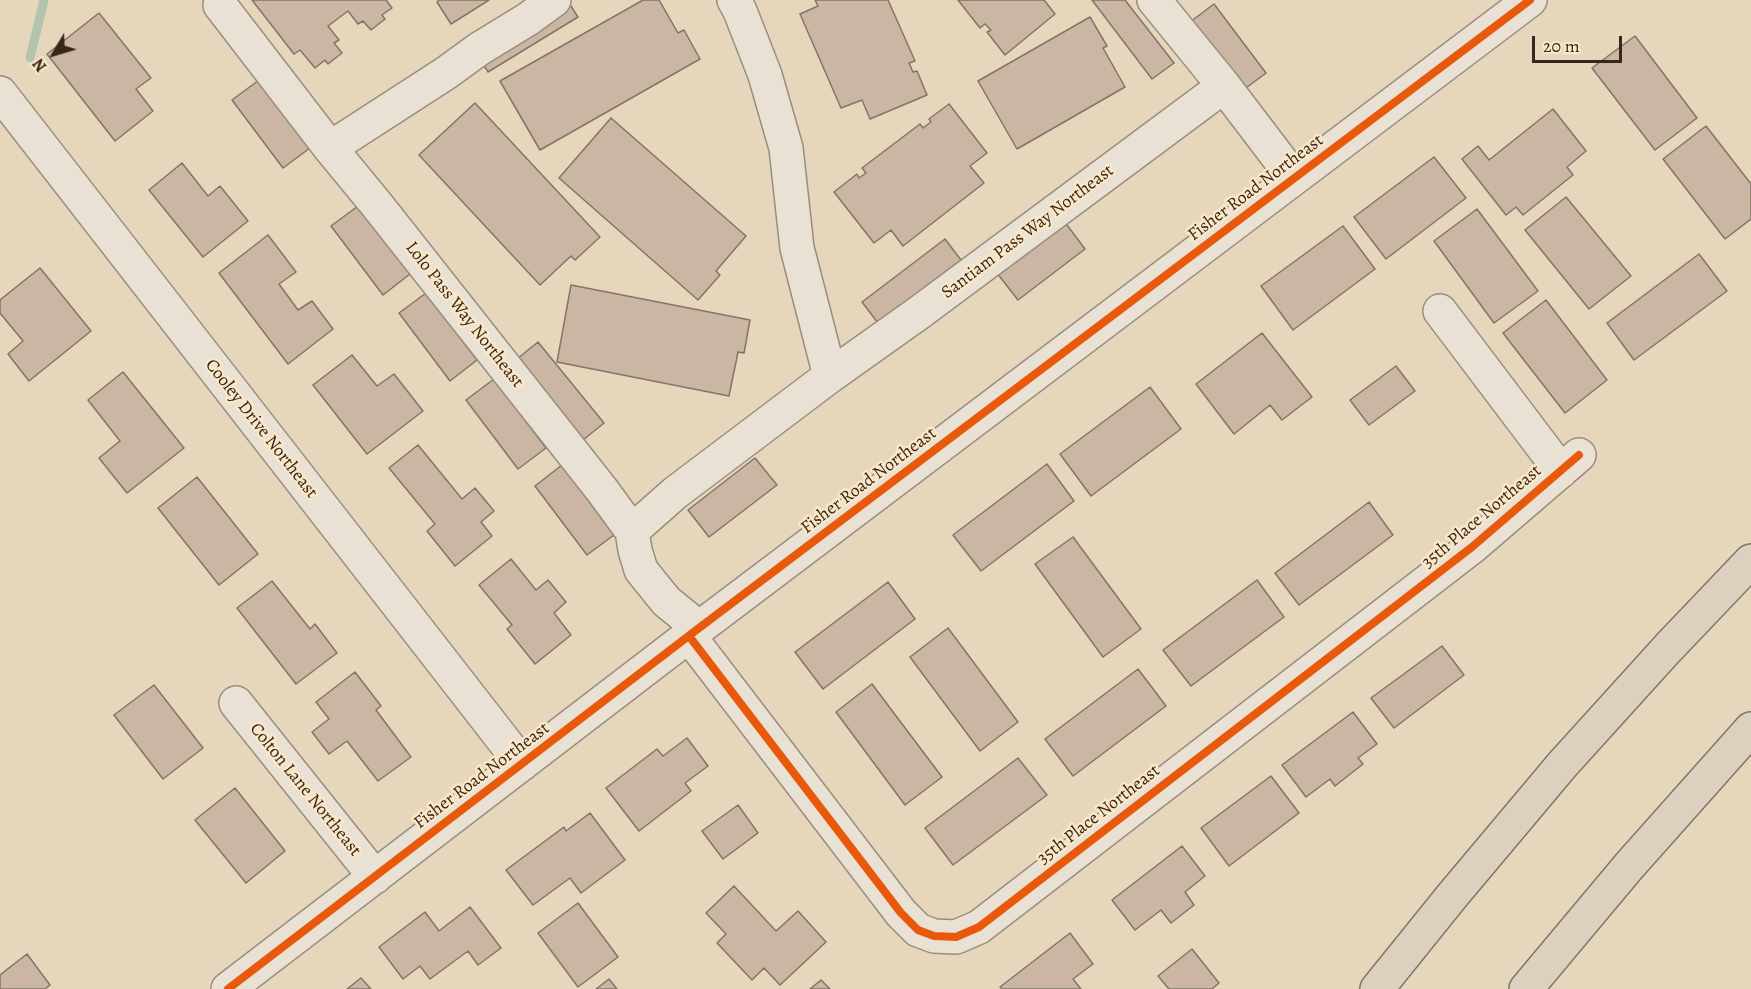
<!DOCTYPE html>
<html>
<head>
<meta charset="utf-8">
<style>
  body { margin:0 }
  #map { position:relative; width:1751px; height:989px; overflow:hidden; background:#e5d6bc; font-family:Alegreya,serif }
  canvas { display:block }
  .north { position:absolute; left:24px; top:24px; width:60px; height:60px; -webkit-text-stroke:4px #f9e7c8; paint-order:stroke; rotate:232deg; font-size:16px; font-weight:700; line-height:24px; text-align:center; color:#372619 }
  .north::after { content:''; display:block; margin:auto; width:21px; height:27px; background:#372619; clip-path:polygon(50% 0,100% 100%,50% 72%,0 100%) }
  .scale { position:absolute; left:1532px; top:36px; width:90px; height:27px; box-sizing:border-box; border:3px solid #372619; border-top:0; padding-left:8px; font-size:18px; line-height:21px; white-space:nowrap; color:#372619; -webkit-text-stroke:4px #f9e7c8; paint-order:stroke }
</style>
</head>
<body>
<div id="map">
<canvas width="1751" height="989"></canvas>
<div class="north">N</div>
<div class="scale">20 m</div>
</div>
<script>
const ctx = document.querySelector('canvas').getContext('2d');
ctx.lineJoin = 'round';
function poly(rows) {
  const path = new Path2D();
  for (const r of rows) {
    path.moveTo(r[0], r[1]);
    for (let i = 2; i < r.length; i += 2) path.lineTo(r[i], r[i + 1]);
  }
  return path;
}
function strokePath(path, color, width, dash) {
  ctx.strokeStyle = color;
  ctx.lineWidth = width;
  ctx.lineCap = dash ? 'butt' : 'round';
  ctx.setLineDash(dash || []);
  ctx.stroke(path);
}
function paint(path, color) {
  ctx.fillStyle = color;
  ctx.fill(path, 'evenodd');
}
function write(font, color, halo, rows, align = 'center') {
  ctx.font = font + ' Alegreya,serif';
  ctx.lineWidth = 5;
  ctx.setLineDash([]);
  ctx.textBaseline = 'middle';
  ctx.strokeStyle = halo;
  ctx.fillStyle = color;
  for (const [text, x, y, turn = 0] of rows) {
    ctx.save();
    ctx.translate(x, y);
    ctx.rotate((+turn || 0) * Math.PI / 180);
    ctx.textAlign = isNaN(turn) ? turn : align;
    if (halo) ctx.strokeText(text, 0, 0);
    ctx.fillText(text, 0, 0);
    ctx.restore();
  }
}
const stream = poly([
  [30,58,44,0]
]);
const building = poly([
  [252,0,386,0,392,8,382,15,385,19,371,30,363,21,358,24,348,11,328,26,339,40,334,43,342,53,328,64,325,60,315,68,300,50,294,54,252,0],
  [439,0,489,0,451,24,437,2,439,0],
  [567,0,578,17,488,72,474,48,567,0],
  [643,0,659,0,678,33,684,30,700,59,540,150,500,81,643,0],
  [815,0,888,0,915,61,909,63,913,72,917,71,927,95,870,119,862,100,841,108,800,14,818,6,815,0],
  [958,0,1044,0,1055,14,1005,55,987,32,991,30,985,24,980,28,958,0],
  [1092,0,1125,0,1174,63,1152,79,1092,0],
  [1214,4,1266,73,1238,94,1186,25,1214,4],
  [99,13,151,78,136,89,153,111,115,141,47,54,99,13],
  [1090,17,1107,46,1103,48,1125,87,1017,149,978,81,1090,17],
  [1635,36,1697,118,1655,150,1592,68,1635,36],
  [259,80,310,148,283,168,232,100,259,80],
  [475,103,600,237,575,260,571,256,540,285,419,155,475,103],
  [949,104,987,153,970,166,984,183,903,246,891,230,874,243,834,192,857,174,859,178,866,173,862,168,920,124,923,128,931,122,929,119,949,104],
  [1553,109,1586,151,1567,167,1573,175,1523,215,1516,207,1506,215,1462,159,1478,146,1489,160,1553,109],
  [611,118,746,236,716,271,720,275,698,300,559,178,611,118],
  [1706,126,1751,184,1751,219,1725,239,1663,159,1706,126],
  [1434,157,1466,198,1386,259,1354,217,1434,157],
  [182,163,208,196,220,186,248,221,203,257,149,190,182,163],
  [1566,197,1631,276,1589,309,1525,230,1566,197],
  [358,206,410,274,383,295,331,226,358,206],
  [1477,209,1538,291,1494,323,1434,241,1477,209],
  [1064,221,1085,249,1018,300,997,273,1064,221],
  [1343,226,1375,269,1293,330,1261,286,1343,226],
  [268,235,296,272,279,284,298,310,312,301,333,329,288,364,219,273,268,235],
  [945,239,961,260,878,323,862,302,945,239],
  [1699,254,1727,291,1634,360,1607,323,1699,254],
  [40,268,91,331,29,381,8,354,23,341,0,313,0,300,40,268],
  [571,285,750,320,744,353,738,352,729,396,557,362,571,285],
  [426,293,477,360,450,381,399,313,426,293],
  [1546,300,1607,380,1565,413,1503,333,1546,300],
  [1262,333,1312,397,1282,420,1270,405,1234,434,1196,384,1262,333],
  [538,342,604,423,583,440,517,359,538,342],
  [352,355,377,386,394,374,423,411,367,454,313,385,352,355],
  [1396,366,1415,391,1369,425,1350,400,1396,366],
  [123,372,184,448,127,493,99,458,120,441,88,400,123,372],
  [494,379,546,448,518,469,466,400,494,379],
  [1150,387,1181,429,1091,496,1060,454,1150,387],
  [418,445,462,499,475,488,494,511,481,522,492,536,455,566,427,531,435,524,389,468,418,445],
  [755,458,777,485,709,537,688,510,755,458],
  [1047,464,1074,501,981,571,953,535,1047,464],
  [562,465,614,535,587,555,535,486,562,465],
  [197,477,258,554,219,585,158,508,197,477],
  [1369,502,1393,535,1299,605,1275,573,1369,502],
  [1073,537,1141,629,1103,657,1035,564,1073,537],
  [511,559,536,590,548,580,566,602,554,613,571,635,535,664,507,629,512,625,479,585,511,559],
  [1257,580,1284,617,1191,686,1163,650,1257,580],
  [272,581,310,629,315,624,337,653,296,684,237,608,272,581],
  [888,582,915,619,823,689,795,652,888,582],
  [948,628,1018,722,980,751,910,657,948,628],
  [1442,646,1464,675,1394,728,1371,698,1442,646],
  [1138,669,1166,706,1073,776,1045,739,1138,669],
  [355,672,381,706,376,710,411,757,378,781,347,741,329,754,312,732,329,719,316,702,355,672],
  [872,684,942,777,905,805,836,712,872,684],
  [154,685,203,748,163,779,114,715,154,685],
  [1353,712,1377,744,1358,758,1363,764,1335,786,1330,779,1306,797,1282,765,1353,712],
  [687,738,708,766,685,783,691,791,639,831,606,788,657,749,663,756,687,738],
  [1018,758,1047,795,953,865,925,828,1018,758],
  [1271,776,1299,813,1229,866,1201,828,1271,776],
  [235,788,285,851,246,883,195,820,235,788],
  [738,805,758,833,723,859,702,831,738,805],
  [590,813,625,860,581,893,570,878,533,905,506,870,564,827,566,831,590,813],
  [1182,846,1205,876,1185,892,1194,905,1171,923,1161,910,1135,930,1112,900,1182,846],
  [734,886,776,931,798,911,826,942,780,985,764,968,752,980,717,943,726,934,706,913,734,886],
  [578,903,618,957,578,987,538,933,578,903],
  [470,907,501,948,478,965,468,951,430,979,420,966,403,979,379,947,425,912,439,931,470,907],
  [1070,933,1093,964,1073,979,1081,989,1002,989,1000,987,1070,933],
  [1192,949,1219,983,1212,989,1169,989,1158,976,1192,949],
  [27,954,50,985,45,989,0,989,0,975,27,954],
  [361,978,371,989,347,989,361,978],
  [609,979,617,989,596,989,609,979],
  [821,980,830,989,810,989,821,980]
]);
const minor = poly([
  [734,0,740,11,765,75,786,148,797,248,830,376],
  [1154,0,1224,86,1294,178],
  [220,5,330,148,377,205,602,490,632,531,635,550,641,570,666,601,699,628],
  [0,93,522,764],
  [330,148,446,73,479,49,528,19,554,0],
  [1440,311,1561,471],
  [632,531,675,493,830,376,920,312,1224,86],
  [689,636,901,913,918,930,934,936,956,937,979,927,1472,547,1579,455],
  [236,703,375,877],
  [228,989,699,628,1530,0]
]);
const highway = poly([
  [1377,989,1452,896,1562,765,1668,648,1751,561],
  [1526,989,1629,866,1751,729]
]);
const cycleway = poly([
  [689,636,901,913,918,930,934,936,956,937,979,927,1472,547,1579,455],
  [228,989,699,628,1530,0]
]);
const streetNames = [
  ["Fisher Road Northeast",1256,188,-37],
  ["Santiam Pass Way Northeast",1028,232,-37],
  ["Lolo Pass Way Northeast",464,315,52],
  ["Cooley Drive Northeast",261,429,52],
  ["Fisher Road Northeast",869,481,-37],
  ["35th Place Northeast",1482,517,-40],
  ["Fisher Road Northeast",482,776,-37],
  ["Colton Lane Northeast",305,790,51],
  ["35th Place Northeast",1099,815,-38]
];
strokePath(stream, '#b3c3ac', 9);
paint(building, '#cab6a2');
strokePath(building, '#807668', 1.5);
strokePath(minor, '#998e7e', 36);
strokePath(highway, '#807668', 36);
strokePath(minor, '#e8e1d4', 33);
strokePath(highway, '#dcd1bf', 33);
strokePath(cycleway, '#e8590c', 8);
write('18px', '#372619', '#f9e7c8', streetNames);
</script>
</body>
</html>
